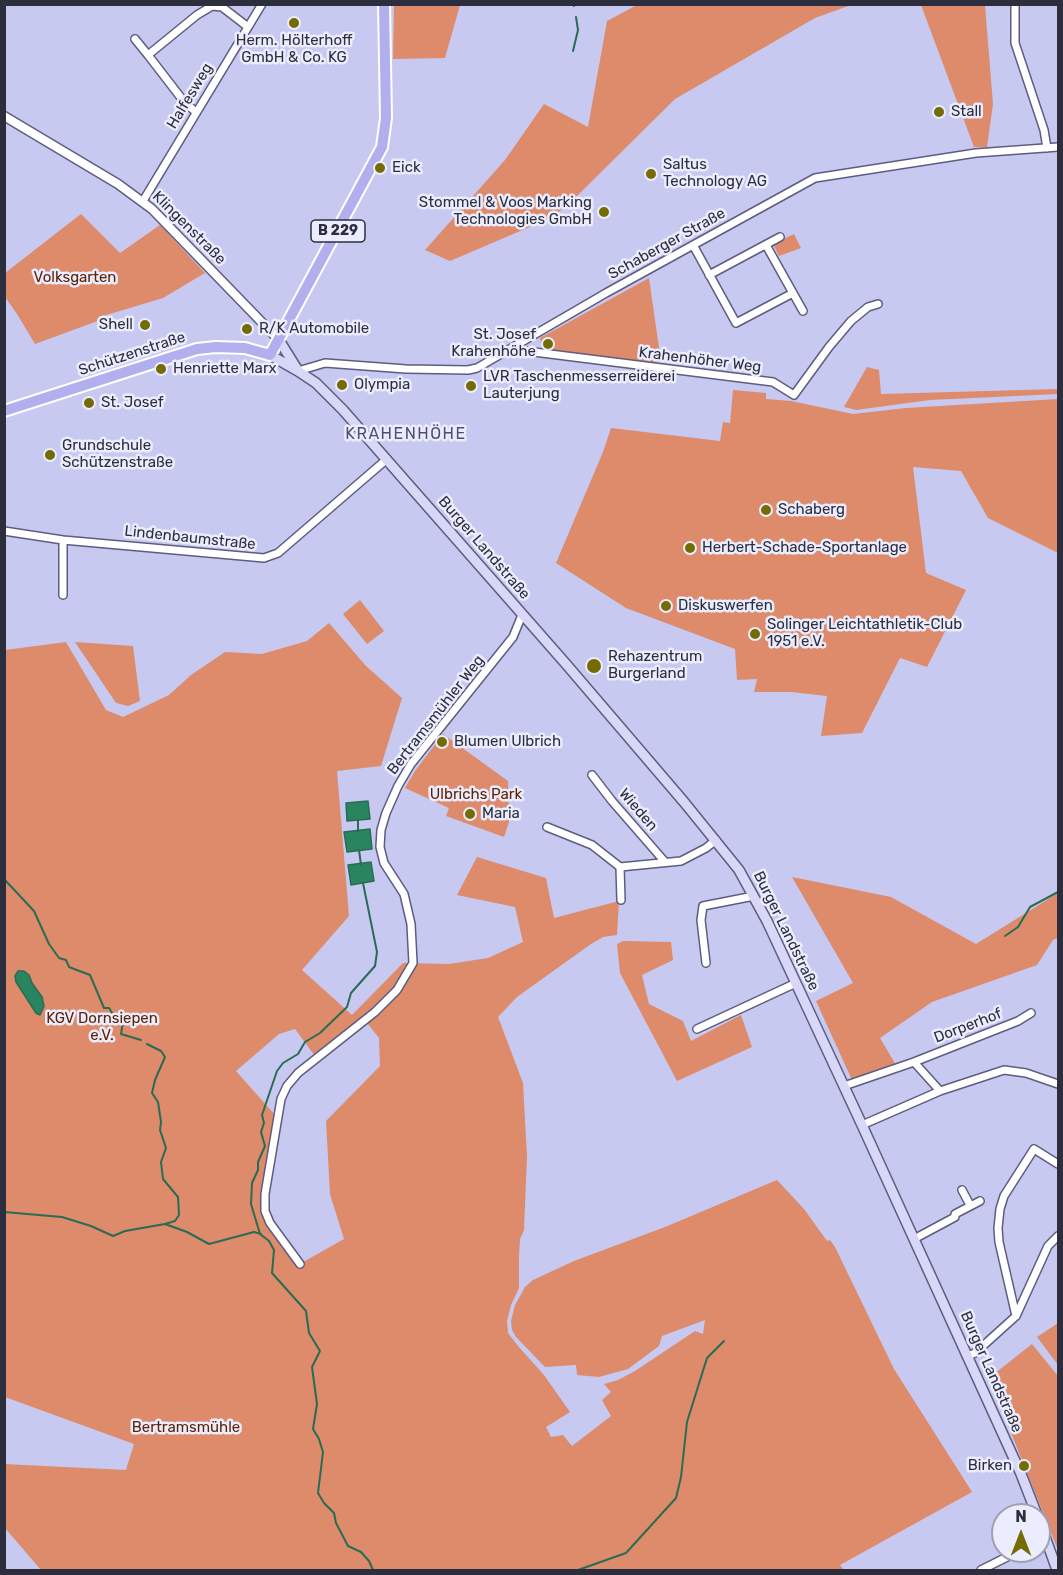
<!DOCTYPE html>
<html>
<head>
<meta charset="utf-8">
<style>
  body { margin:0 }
  #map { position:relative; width:1063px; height:1575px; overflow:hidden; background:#c7c9f1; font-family:Rubik,sans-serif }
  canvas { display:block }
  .frame { position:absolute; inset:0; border:6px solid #2d2e3d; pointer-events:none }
  .north { position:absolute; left:991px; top:1503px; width:60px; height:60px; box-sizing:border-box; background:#ebecfd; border:2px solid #9fa0b0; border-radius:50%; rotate:0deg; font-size:16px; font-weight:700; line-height:24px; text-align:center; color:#2d2e3d }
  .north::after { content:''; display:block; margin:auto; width:21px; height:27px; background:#756b03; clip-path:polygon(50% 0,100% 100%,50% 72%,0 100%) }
</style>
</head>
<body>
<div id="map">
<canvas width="1063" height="1575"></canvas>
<div class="frame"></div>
<div class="north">N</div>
</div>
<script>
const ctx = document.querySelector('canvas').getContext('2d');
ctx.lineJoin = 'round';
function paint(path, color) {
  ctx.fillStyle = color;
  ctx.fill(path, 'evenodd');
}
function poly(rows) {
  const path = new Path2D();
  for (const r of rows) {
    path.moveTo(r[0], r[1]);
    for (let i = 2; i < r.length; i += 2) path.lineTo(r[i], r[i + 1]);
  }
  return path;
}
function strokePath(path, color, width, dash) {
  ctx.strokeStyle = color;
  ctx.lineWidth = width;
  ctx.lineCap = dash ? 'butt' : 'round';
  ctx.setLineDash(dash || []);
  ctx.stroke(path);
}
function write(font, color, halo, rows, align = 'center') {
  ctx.font = font + ' Rubik,sans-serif';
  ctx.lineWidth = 5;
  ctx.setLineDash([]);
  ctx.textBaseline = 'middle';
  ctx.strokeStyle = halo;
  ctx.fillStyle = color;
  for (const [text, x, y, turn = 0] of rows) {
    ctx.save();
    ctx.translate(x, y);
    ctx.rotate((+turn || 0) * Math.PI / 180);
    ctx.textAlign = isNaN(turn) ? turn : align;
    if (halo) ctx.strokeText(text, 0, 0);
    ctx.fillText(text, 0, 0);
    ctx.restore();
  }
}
const green = poly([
  [394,5,460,5,445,58,393,59],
  [637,5,851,5,815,18,675,99,577,196,553,217,450,261,425,250,505,160,544,104,588,127,607,21],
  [921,5,985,5,993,104,987,147,974,147],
  [81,214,120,253,160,225,205,273,163,298,103,316,103,319,35,344,17,314,5,297,5,273],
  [794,234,801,248,779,256,773,244],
  [649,278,661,362,645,363,543,352,540,338],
  [867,367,879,370,881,394,1058,389,1058,394,930,400,856,410,844,407],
  [733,390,766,393,766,399,791,401,853,414,906,408,1058,399,1058,553,988,518,961,471,913,467,926,573,966,590,927,667,900,658,862,733,821,736,827,696,791,692,754,692,757,679,737,680,735,649,626,608,556,563,603,452,611,428,720,441,723,422,730,423],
  [360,600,384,631,367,644,343,614],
  [329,623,366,666,402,698,381,766,337,771,349,916,302,970,352,1015,403,963,449,964,488,958,523,942,515,907,457,895,477,857,546,878,554,918,619,901,617,935,603,937,591,944,517,997,498,1017,523,1083,527,1156,524,1230,520,1239,519,1257,519,1288,511,1305,507,1321,508,1333,518,1346,544,1375,570,1412,546,1427,551,1437,563,1435,572,1446,611,1416,602,1400,611,1392,604,1384,618,1380,635,1371,695,1331,703,1334,705,1320,662,1336,659,1346,628,1369,599,1377,577,1375,576,1365,545,1367,516,1337,512,1330,511,1321,515,1305,525,1287,533,1280,574,1261,665,1227,777,1180,804,1209,827,1241,830,1240,835,1247,894,1369,972,1492,840,1565,844,1570,41,1570,5,1528,4,1464,126,1470,134,1444,5,1397,5,650,66,642,106,710,123,717,169,695,191,675,225,652,262,654,307,641],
  [364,1019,379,1038,380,1066,326,1121,330,1194,344,1239,298,1265,263,1214,275,1115,236,1071,279,1034,295,1029,315,1056],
  [75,642,133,646,140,701,128,706,116,703],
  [443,734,508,781,509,822,504,837,446,816,449,808,405,788,415,771],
  [792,877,891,897,976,944,1058,893,1058,938,1053,940,1037,965,932,1002,880,1038,896,1065,852,1080,816,1001,853,983],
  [623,941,671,942,673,960,642,975,649,1004,683,1021,691,1041,741,1015,752,1047,677,1081,620,973,617,944],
  [1058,1323,1058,1365,1037,1337],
  [1032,1344,1058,1376,1058,1550,989,1378]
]);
const water = poly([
  [368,801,370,819,347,821,346,803,368,801],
  [370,829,372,849,347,852,344,832,370,829],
  [371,862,374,881,351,885,348,865,371,862],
  [18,971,24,971,29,975,32,983,42,997,44,1006,40,1015,36,1013,16,982,15,976,18,971]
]);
const stream = poly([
  [574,4,574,6],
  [573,51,578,30,576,17],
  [358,820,358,832],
  [359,850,361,865],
  [4,879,34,911,49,944,59,958,66,960,69,967,90,975,104,1008,109,1008,114,1016,120,1018,123,1022,121,1034,141,1040],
  [363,883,377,952,375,966,351,993,347,1007,320,1033,305,1042,298,1054,283,1063,277,1071,262,1115,264,1123,261,1132,265,1146,258,1162,258,1170,252,1183,251,1204,260,1234,269,1241,274,1250,272,1273,306,1311,309,1333,320,1351,312,1367,317,1404,313,1429,319,1439,323,1452,318,1493,324,1503,334,1513,336,1523,348,1546,361,1552,369,1561,373,1570],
  [1005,936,1018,927,1030,907,1058,892],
  [147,1044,161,1051,165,1057,155,1080,152,1093,158,1102,161,1122,160,1130,166,1148,161,1162,163,1179,178,1197,179,1215,175,1221,165,1224],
  [4,1212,62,1217,91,1226,113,1236,125,1231,165,1224,187,1232,209,1244,254,1232,261,1234],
  [578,1570,626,1553,676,1498,681,1477,687,1422,707,1358,724,1341]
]);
const minor = poly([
  [1015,4,1015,43,1044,130,1047,148],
  [135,39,148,55],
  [196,112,185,103,148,55,197,15,212,6,222,7,248,27],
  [143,201,262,4],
  [693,245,736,323,793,293],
  [766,245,803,311],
  [709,275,780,237],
  [510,349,773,382,794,395,829,347,851,321,868,307,878,304],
  [298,371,325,363,406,369,468,370,477,368,606,293,815,178,976,153,1058,147],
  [4,531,63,540,264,558,278,553,387,459],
  [63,540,63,595],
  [592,775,612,801,665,862],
  [547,827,592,845,620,867,681,861,706,848,716,840],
  [620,867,621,900],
  [706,963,701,920,703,906,754,896],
  [697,1029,796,983],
  [914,1062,940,1091],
  [844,1086,914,1062,1018,1021,1031,1013],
  [862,1125,940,1091,1004,1070,1026,1073,1058,1084],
  [962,1190,970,1205],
  [914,1239,955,1217,955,1214,980,1201],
  [300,1264,270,1223,265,1211,265,1194,281,1099,287,1086,298,1073,375,1012,397,990,413,963,411,924,404,894,384,863,380,847,381,830,386,813,398,786,411,764,513,637,522,615],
  [1016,1316,999,1242,998,1228,1000,1209,1004,1196,1034,1149,1058,1164],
  [968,1356,975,1353,1016,1316,1048,1246,1058,1236],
  [981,1570,1019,1551]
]);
const tertiary = poly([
  [4,116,118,184,152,209,279,340]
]);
const secondary = poly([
  [279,340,297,369],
  [270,355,298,371,316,383,343,410,566,664,684,802,739,870,767,921,862,1125,1021,1474,1037,1515],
  [1039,1520,1057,1570]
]);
const primary = poly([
  [4,411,197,349,216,347,245,348,270,355,382,147,386,118,384,4]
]);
const markers = [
  [294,23,6,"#756b03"],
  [939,112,6,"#756b03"],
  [380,168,6,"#756b03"],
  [651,174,6,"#756b03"],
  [604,212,6,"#756b03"],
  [145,325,6,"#756b03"],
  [247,329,6,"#756b03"],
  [548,344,6,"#756b03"],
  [161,369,6,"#756b03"],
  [342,385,6,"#756b03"],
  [471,386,6,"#756b03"],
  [89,403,6,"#756b03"],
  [50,455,6,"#756b03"],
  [766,510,6,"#756b03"],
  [690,548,6,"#756b03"],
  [666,606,6,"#756b03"],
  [755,634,6,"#756b03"],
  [594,666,8,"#756b03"],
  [442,742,6,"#756b03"],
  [470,814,6,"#756b03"],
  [1024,1466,6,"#756b03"]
];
const shields = [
  [338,231,54]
];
const shieldNames = [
  ["B 229",338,231]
];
const poiNames = [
  ["Herm. Hölterhoff",294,41,"center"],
  ["GmbH & Co. KG",294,58,"center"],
  ["Stall",951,112],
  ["Saltus",663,165],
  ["Technology AG",663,182],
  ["Eick",392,168],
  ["Stommel & Voos Marking",592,203,"right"],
  ["Technologies GmbH",592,220,"right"],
  ["Shell",133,325,"right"],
  ["R/K Automobile",259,329],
  ["St. Josef",536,335,"right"],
  ["Krahenhöhe",536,352,"right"],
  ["Henriette Marx",173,369],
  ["LVR Taschenmesserreiderei",483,377],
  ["Lauterjung",483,394],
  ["Olympia",354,385],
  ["St. Josef",101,403],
  ["Grundschule",62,446],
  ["Schützenstraße",62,463],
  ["Schaberg",778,510],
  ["Herbert-Schade-Sportanlage",702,548],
  ["Diskuswerfen",678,606],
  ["Solinger Leichtathletik-Club",767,625],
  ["1951 e.V.",767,642],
  ["Rehazentrum",608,657],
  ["Burgerland",608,674],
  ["Blumen Ulbrich",454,742],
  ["Maria",482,814],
  ["Birken",1012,1466,"right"]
];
const streetNames = [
  ["Halfesweg",190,96,-59],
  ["Klingenstraße",189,228,45],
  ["Schaberger Straße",667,244,-29],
  ["Schützenstraße",132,354,-18],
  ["Krahenhöher Weg",700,360,7],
  ["Lindenbaumstraße",190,538,6],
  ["Burger Landstraße",484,548,49],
  ["Bertramsmühler Weg",436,715,-52],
  ["Wieden",638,810,49],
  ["Burger Landstraße",786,931,64],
  ["Dorperhof",968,1026,-21],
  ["Burger Landstraße",991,1372,66]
];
const parkNames = [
  ["Volksgarten",75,278],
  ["Ulbrichs Park",476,795],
  ["KGV Dornsiepen",102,1019],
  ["e.V.",102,1036],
  ["Bertramsmühle",186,1428]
];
const neighbourhoodNames = [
  ["KRAHENHÖHE",406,434]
];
paint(green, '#dd8b6a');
paint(water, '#288560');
strokePath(water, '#2a6b56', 1.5);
strokePath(stream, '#2a6b56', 2);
strokePath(minor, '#5c5d7f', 10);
strokePath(tertiary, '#5c5d7f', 11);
strokePath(secondary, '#5c5d7f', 12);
strokePath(primary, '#fff', 14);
strokePath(minor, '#fff', 7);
strokePath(tertiary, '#fff', 8);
strokePath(secondary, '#d8d7f7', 9);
strokePath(primary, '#b1afee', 10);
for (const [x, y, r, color] of markers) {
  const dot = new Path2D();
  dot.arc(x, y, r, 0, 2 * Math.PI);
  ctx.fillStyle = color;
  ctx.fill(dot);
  strokePath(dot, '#ebecfd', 2);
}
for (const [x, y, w] of shields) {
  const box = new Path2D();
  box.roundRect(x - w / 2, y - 11, w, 22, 4.5);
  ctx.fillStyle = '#ebecfd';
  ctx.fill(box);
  strokePath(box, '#2d2e3d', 1.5);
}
write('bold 14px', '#2d2e3d', null, shieldNames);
write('15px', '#2d2e3d', '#ebecfd', poiNames, 'left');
write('15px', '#2d2e3d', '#ebecfd', streetNames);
write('15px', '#5e2204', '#ebecfd', parkNames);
ctx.letterSpacing = '1.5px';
write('16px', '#4e4f71', '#ebecfd', neighbourhoodNames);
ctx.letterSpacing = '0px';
</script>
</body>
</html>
